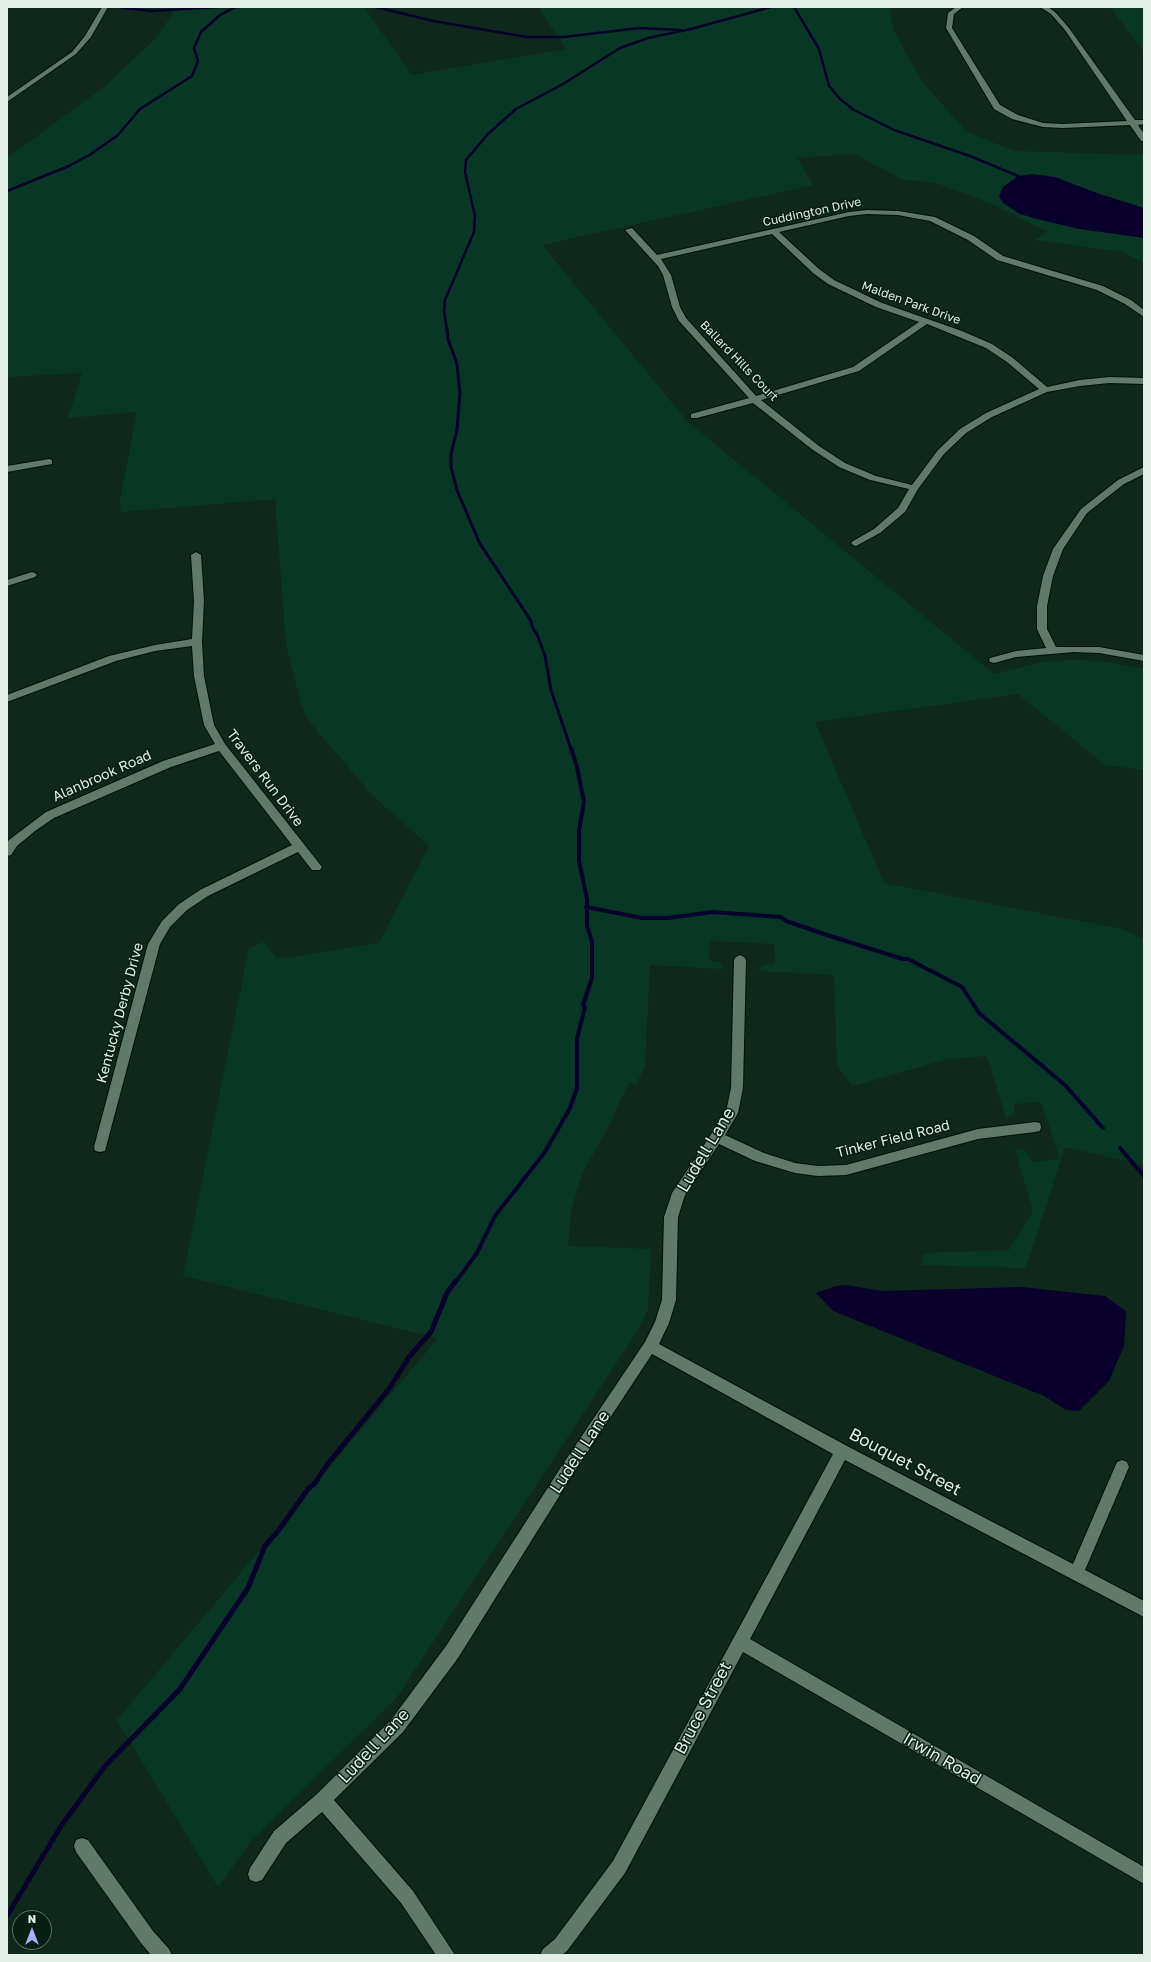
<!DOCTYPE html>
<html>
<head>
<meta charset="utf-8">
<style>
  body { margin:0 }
  #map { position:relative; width:1151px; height:1962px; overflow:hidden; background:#0f281c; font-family:"Golos Text",sans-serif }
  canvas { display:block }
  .frame { position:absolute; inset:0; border:8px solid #e1efe7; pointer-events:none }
  .north { position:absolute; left:12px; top:1910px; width:40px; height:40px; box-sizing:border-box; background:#061e13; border:1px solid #5e7268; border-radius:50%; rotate:0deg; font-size:11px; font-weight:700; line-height:16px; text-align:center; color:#e1efe7 }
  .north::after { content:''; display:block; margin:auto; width:14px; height:18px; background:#adaffb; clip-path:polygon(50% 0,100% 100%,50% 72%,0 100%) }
</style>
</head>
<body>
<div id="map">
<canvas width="1151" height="1962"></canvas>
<div class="frame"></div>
<div class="north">N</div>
</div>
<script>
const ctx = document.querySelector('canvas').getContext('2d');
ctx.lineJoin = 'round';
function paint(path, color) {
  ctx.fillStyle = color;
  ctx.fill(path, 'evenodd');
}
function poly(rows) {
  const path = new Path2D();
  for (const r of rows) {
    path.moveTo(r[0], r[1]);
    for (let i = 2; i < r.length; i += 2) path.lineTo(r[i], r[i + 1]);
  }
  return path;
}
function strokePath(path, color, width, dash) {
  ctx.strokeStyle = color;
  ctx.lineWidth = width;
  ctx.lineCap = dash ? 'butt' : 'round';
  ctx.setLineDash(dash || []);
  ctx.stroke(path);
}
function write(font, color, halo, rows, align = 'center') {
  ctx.font = font + ' "Golos Text",sans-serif';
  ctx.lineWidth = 3;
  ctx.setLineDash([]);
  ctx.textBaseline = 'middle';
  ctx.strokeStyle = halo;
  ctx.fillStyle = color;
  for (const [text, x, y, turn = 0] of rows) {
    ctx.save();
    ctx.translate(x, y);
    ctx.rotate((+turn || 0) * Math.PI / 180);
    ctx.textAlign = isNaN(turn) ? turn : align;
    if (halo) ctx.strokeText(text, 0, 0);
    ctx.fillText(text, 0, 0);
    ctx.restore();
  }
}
const green = poly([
  [177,7,218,7,226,11,253,7,364,7,412,75,566,49,538,7,889,7,893,29,922,82,967,132,1014,151,1144,155,1144,263,1123,252,1035,240,1048,232,992,204,936,183,901,179,855,154,797,158,813,185,542,245,687,421,994,674,1042,662,1070,660,1100,661,1144,669,1144,770,1105,765,1018,694,815,722,884,883,1122,929,1144,939,1144,1165,1065,1147,1026,1268,921,1265,924,1253,1009,1250,1033,1211,1015,1149,1026,1151,1032,1162,1060,1159,1041,1102,1014,1104,1014,1114,1006,1118,987,1056,948,1059,853,1086,837,1066,834,975,759,971,762,966,775,964,774,944,710,941,709,960,721,963,724,969,650,965,645,1066,636,1084,629,1082,604,1136,583,1171,571,1210,568,1246,651,1249,648,1309,640,1327,397,1697,252,1840,218,1887,117,1720,438,1338,183,1276,249,948,264,942,277,959,379,943,429,846,372,795,308,720,302,707,286,644,275,499,121,512,120,500,137,412,68,418,82,373,7,377,7,158,104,87,156,38],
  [1110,7,1144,7,1144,51]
]);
const water = poly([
  [1032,174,1055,177,1097,193,1144,208,1144,238,1079,229,1037,219,1020,214,1003,203,999,196,1003,187,1018,176],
  [846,1285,882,1291,1022,1287,1105,1296,1126,1311,1124,1346,1109,1381,1079,1411,1066,1410,1044,1396,833,1311,816,1293,836,1286]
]);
const streamFar3 = poly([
  [376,7,433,21,527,37,564,37,639,28,681,30],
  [794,7,819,49,829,86,840,99,854,110,894,130,970,156,1018,176],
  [122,8,152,11,220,7],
  [7,191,69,166,91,154,118,135,140,109,192,76,198,61,194,48,201,32,220,15,236,7],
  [447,330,444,311,445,300,474,232,475,216,465,172,466,160,488,134,516,109,563,84,620,48,648,38,691,29,771,7]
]);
const streamFar2 = poly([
  [447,329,448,339,457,364,460,393,457,430,451,454,451,467,457,490,479,542,531,621,533,629,537,634,545,656,551,690,571,749]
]);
const streamFar1 = poly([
  [586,907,642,918,668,918,713,912,781,917,786,921,827,935,903,959,908,959,962,987,979,1013,1065,1085,1103,1128],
  [1120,1148,1144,1176],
  [455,1283,477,1253,495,1216,545,1152,570,1108,577,1088,577,1039,585,1007,583,1005,592,978,592,941,587,926,587,899,579,861,579,831,584,802,577,767,571,748]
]);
const stream = poly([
  [7,1916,61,1826,105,1766,180,1689,248,1588,265,1546,279,1530,308,1489,315,1483,326,1466,389,1389,409,1357,431,1332,447,1293,455,1282]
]);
const minor = poly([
  [102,7,108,7,91,37,76,54,7,102,7,97,72,52,85,36,102,7],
  [956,7,963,7,954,14,952,28,1000,105,1018,115,1043,123,1063,124,1127,121,1065,30,1051,14,1040,7,1048,7,1055,12,1069,28,1135,120,1144,120,1144,124,1138,125,1144,134,1144,141,1141,141,1130,125,1063,128,1043,127,1012,119,994,109,946,28,948,13,956,7],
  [867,210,898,211,935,217,974,236,1003,256,1103,286,1131,300,1144,310,1144,317,1125,304,1097,290,997,260,968,240,930,221,898,215,867,214,849,216,779,232,819,269,834,280,882,303,962,331,992,344,1013,358,1047,387,1080,380,1109,377,1144,378,1144,384,1109,383,1080,386,1047,392,992,417,966,433,944,454,918,489,905,512,880,533,856,546,853,545,851,543,853,541,874,529,898,508,909,489,870,480,839,467,813,450,753,403,697,418,691,418,691,414,749,398,679,321,672,307,663,275,658,266,625,230,632,228,657,255,849,212,867,210],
  [772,234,813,273,828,284,876,307,919,322,853,367,756,396,686,318,680,307,671,275,661,259,772,234],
  [927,324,986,348,1007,362,1039,389,986,413,960,429,938,450,912,485,876,476,845,463,819,446,761,400,859,371,927,324],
  [49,459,52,460,52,464,7,472,7,466,49,459],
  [1144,467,1144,474,1124,484,1087,513,1063,549,1053,576,1047,606,1047,629,1056,647,1099,647,1144,655,1144,661,1099,653,1074,652,1016,657,994,663,990,662,989,660,990,658,1016,651,1046,648,1037,629,1037,606,1043,576,1053,549,1081,509,1118,480,1144,467],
  [196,552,201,555,204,601,202,642,204,676,214,725,225,744,322,867,320,870,312,870,298,852,208,896,187,910,170,927,160,944,106,1147,105,1151,100,1152,95,1151,94,1147,148,944,162,921,179,904,200,890,292,845,219,751,171,767,54,818,35,831,17,846,11,855,7,856,7,843,9,840,46,812,163,761,215,744,204,725,194,676,192,646,155,651,116,661,7,702,7,695,109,656,155,645,192,639,194,601,191,555,196,552],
  [32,572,35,573,37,575,35,577,7,586,7,580,32,572],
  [740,955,744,957,746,960,743,1088,738,1113,725,1135,764,1153,795,1163,818,1166,846,1165,978,1129,1035,1122,1040,1123,1041,1127,1040,1131,1035,1132,978,1139,846,1175,818,1176,795,1173,755,1161,719,1144,685,1195,678,1217,676,1300,669,1323,659,1344,847,1446,1073,1564,1117,1462,1122,1460,1127,1462,1129,1467,1085,1570,1144,1601,1144,1617,845,1460,750,1639,1144,1867,1144,1884,743,1652,625,1873,567,1951,562,1955,540,1955,543,1949,555,1939,613,1861,833,1454,652,1354,575,1471,458,1658,403,1732,334,1800,413,1891,455,1955,436,1955,401,1903,322,1812,286,1843,262,1880,256,1882,250,1880,248,1874,250,1868,274,1831,317,1794,391,1720,446,1646,565,1461,645,1342,655,1322,662,1300,664,1217,672,1193,726,1112,731,1088,734,960,736,957,740,955],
  [82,1838,88,1840,153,1931,169,1949,172,1955,151,1955,141,1943,76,1852,74,1846,76,1840,82,1838]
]);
const farStreetnames = [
  ["Cuddington Drive",812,212,-12],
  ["Malden Park Drive",911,303,20],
  ["Ballard Hills Court",739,361,46]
];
const streetNames = [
  ["Alanbrook Road",102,776,-24],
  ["Travers Run Drive",265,778,53],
  ["Kentucky Derby Drive",120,1013,-75],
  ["Tinker Field Road",893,1139,-14]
];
const nearStreetnames = [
  ["Ludell Lane",706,1150,-59],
  ["Ludell Lane",580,1452,-57],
  ["Bouquet Street",905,1462,28],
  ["Bruce Street",703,1708,-62],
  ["Ludell Lane",374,1746,-47],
  ["Irwin Road",942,1759,30]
];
paint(green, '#083825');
paint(water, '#09002c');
strokePath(streamFar3, '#09002c', 2.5);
strokePath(streamFar2, '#09002c', 3);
strokePath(streamFar1, '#09002c', 4);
strokePath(stream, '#09002c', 5);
strokePath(minor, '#001007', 2);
paint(minor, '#5f796b');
write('12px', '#e1efe7', '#061e13', farStreetnames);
write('14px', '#e1efe7', '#061e13', streetNames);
write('17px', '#e1efe7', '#061e13', nearStreetnames);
</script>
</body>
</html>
